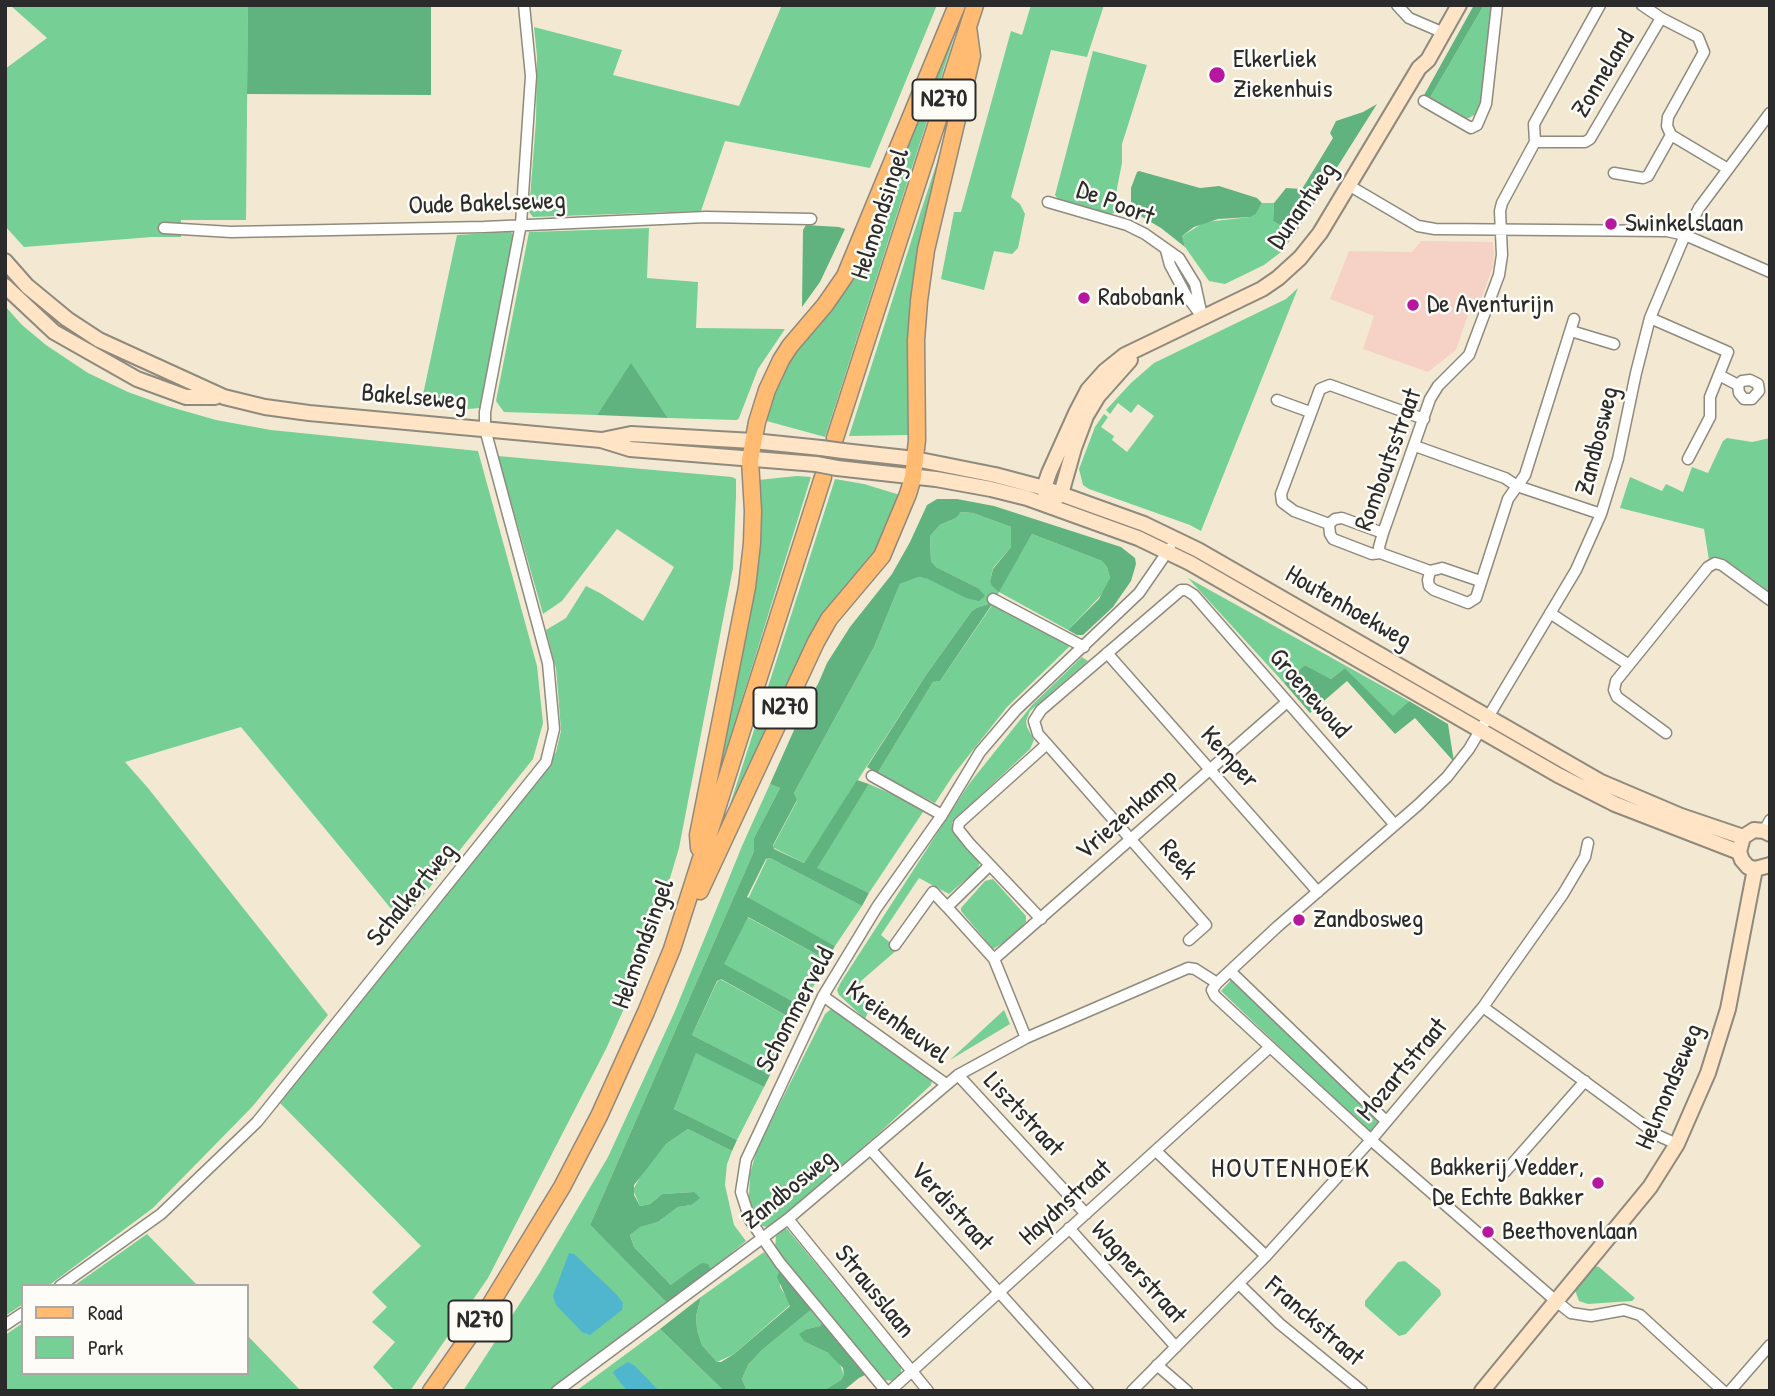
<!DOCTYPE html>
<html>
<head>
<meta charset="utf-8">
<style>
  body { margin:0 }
  #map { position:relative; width:1775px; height:1396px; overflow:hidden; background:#f3e9d2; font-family:"Patrick Hand",sans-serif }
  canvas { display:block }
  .frame { position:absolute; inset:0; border:7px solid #2b2b2b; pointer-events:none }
  .legend { position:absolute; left:21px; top:1284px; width:228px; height:91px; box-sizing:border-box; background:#fdfcf7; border:2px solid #a9a8a5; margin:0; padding:9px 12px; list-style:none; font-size:21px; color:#2b2b2b }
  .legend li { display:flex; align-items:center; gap:14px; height:35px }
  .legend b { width:35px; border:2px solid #a9a8a5 }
</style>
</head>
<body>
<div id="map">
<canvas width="1775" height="1396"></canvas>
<div class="frame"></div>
<ul class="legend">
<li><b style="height:9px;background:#ffbb71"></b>Road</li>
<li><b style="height:19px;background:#76cf95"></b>Park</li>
</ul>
</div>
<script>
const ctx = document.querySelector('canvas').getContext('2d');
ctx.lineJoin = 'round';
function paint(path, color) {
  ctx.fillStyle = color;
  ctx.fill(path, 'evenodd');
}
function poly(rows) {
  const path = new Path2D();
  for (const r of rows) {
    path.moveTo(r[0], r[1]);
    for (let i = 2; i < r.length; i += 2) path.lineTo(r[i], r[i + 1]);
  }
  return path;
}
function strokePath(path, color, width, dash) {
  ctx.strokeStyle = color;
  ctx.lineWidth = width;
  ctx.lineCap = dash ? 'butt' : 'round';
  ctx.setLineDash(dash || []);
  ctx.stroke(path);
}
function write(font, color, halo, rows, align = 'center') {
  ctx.font = font + ' "Patrick Hand",sans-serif';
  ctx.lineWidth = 5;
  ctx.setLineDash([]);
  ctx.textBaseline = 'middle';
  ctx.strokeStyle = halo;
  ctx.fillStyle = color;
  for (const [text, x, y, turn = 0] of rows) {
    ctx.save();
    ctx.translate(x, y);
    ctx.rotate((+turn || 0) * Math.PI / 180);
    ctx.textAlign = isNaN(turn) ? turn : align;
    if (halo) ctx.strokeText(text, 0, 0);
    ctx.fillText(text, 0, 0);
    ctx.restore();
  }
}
const built = poly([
  [1421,241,1493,242,1494,254,1493,266,1476,314,1469,312,1456,350,1428,372,1363,349,1374,316,1330,299,1349,251,1412,252]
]);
const green = poly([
  [10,5,248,5,246,220,181,220,181,237,152,237,24,247,5,226,5,69,47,38],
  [782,5,937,5,870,168,725,141,701,211,533,217,529,212,536,120,537,56,534,27,622,50,613,75,739,106],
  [1031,5,1104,5,1087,57,1051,50,1011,197,1020,204,1025,214,1018,248,1012,254,994,251,984,290,941,279,954,212,961,212,1011,31,1022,35],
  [1484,5,1493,5,1480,107,1474,115,1469,118,1462,118,1428,101],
  [956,31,825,437,763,420,780,374,840,296],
  [1093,51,1147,65,1122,144,1122,163,1117,188,1115,208,1114,213,1108,215,1060,202,1055,195],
  [945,138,911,435,849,436,916,226],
  [1262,203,1274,203,1273,221,1295,234,1281,252,1264,265,1225,284,1209,281,1185,247,1182,236,1205,222,1251,217,1256,214],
  [649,228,647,278,698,282,696,328,785,329,758,369,739,418,737,420,668,418,631,364,597,415,504,412,496,401,529,232],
  [511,232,513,235,512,256,482,404,480,408,468,409,421,404,457,235],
  [1298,288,1201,531,1190,525,1089,489,1083,485,1079,469,1095,427,1104,414,1108,417,1101,427,1114,436,1112,440,1127,452,1154,416,1138,404,1131,413,1118,403,1110,414,1106,410,1131,383,1154,363,1286,299],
  [5,306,22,325,46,345,88,373,128,392,167,406,216,420,271,430,478,451,537,666,543,723,533,759,402,922,241,727,125,762,148,788,328,1015,252,1107,153,1208,48,1286,23,1286,23,1304,5,1316],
  [1727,438,1752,442,1770,438,1770,592,1724,559,1716,557,1709,560,1704,529,1620,508,1630,477,1662,491,1666,484,1683,492,1692,467,1708,473,1723,441],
  [498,456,732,477,736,479,736,496,733,568,679,848,656,925,630,995,606,1049,488,1278,410,1391,395,1391,373,1367,395,1342,372,1322,387,1307,372,1292,421,1246,280,1103,466,871,540,776,556,752,561,731,558,691,556,669,546,630,566,618,586,586,600,593,643,621,674,567,617,529,562,601,543,614],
  [797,476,811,477,719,773,758,480],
  [835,479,864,484,900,495,876,554,843,595,716,848],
  [961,512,973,513,1011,527,1011,547,993,568,990,581,999,591,1032,534,1102,561,1107,567,1110,578,1105,591,1068,630,999,592,994,603,1068,642,1069,647,1007,707,954,774,935,803,877,774,933,682,940,681,993,604,976,608,971,612,926,675,804,863,774,848,773,846,797,801,794,793,874,647,900,584,919,577,978,588,936,567,931,561,930,536,940,525,956,518],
  [1188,578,1323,653,1409,701,1393,717,1345,668,1331,679,1305,665,1284,683],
  [1082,657,1088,661,1030,711,1026,721,1027,727,1034,740,1030,749,952,822,953,832,980,861,978,869,949,894,919,878,881,935,898,949,861,981,858,989,869,1010,865,1019,839,995,837,990,841,982,969,784,1032,705],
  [770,784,780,788,754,838,754,851,590,1225,667,1303,551,1391,463,1391,539,1274,608,1157,675,1011,742,846],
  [869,784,925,809,869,893,816,868],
  [770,858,862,906,835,946,748,899,767,859],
  [993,879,1026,916,1026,922,1008,940,993,949,961,911,961,908,985,881],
  [747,917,827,960,803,1007,723,964],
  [1233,978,1383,1121,1371,1134,1221,991],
  [720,979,796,1021,770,1075,692,1035,717,982],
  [831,1009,923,1072,932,1080,931,1085,878,1134,769,1228,757,1224,752,1211,749,1196,750,1174,757,1149,825,1014],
  [1004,1010,1010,1024,950,1060],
  [696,1052,764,1087,737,1140,674,1109],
  [688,1129,732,1151,727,1164,725,1185,734,1225,746,1241,711,1270,701,1263,672,1286,634,1247,630,1235,639,1227,658,1222,678,1207,691,1205,694,1192,662,1194,650,1204,640,1206,633,1190,642,1173,666,1144],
  [784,1229,787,1229,901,1366,901,1373,894,1381,884,1380,775,1249,776,1236],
  [147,1234,198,1286,75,1286,75,1285],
  [764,1252,780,1270,780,1287,791,1304,734,1354,717,1362,702,1345,697,1330,696,1316,701,1297],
  [1405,1261,1440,1290,1441,1295,1406,1334,1399,1336,1365,1306,1365,1301,1398,1262],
  [1594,1266,1599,1267,1635,1298,1632,1301,1588,1304,1579,1301,1575,1290],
  [812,1309,823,1321,820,1326,807,1329,805,1342,828,1353,839,1362,844,1375,841,1380,823,1391,747,1391,742,1379,748,1365,762,1350],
  [23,1323,23,1373,247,1373,247,1335,301,1391,5,1391,5,1335],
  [660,1329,724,1391,576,1391]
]);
const forest = poly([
  [248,5,431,5,431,95,247,94],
  [1474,5,1484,5,1428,101,1423,97],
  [1377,104,1295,234,1273,221,1274,203,1286,188,1302,189,1333,138,1330,133,1336,121,1363,112],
  [1139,171,1200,188,1219,186,1257,198,1262,203,1256,214,1251,217,1218,219,1194,227,1182,236,1185,247,1161,228,1137,214,1131,202,1131,188,1137,172],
  [806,225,839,227,845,229,820,282,802,307,803,230],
  [631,363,668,418,597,415],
  [937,499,957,499,994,506,1121,547,1135,558,1136,564,1131,581,1113,607,1083,635,1077,635,1068,630,1099,599,1110,578,1107,567,1102,561,1032,534,999,592,992,586,990,581,993,569,1011,547,1011,527,973,513,961,512,956,518,940,525,930,536,931,561,936,567,978,588,985,596,979,601,966,598,928,579,919,577,900,584,874,647,794,793,797,800,773,845,774,849,804,863,857,780,869,784,817,868,869,893,862,906,770,858,766,859,747,897,835,946,827,960,748,917,724,964,803,1007,796,1021,721,979,717,981,692,1035,770,1075,764,1087,696,1053,674,1109,737,1140,732,1151,688,1129,666,1144,634,1185,634,1195,640,1206,650,1204,662,1194,694,1192,700,1198,691,1205,678,1207,658,1222,640,1227,630,1235,634,1247,671,1285,701,1263,708,1264,711,1270,667,1303,590,1225,754,851,754,838,780,788,770,784,806,703,818,684,827,663,850,627,892,574,910,542,927,505],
  [993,603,940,681,933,682,877,774,867,767,926,675,971,612,976,608],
  [1305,665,1331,679,1345,668,1393,716,1409,701,1448,724,1454,762,1415,718,1395,734,1347,681,1310,713,1284,683],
  [780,1270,812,1309,762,1350,748,1365,742,1379,747,1391,724,1391,660,1329,701,1297,696,1316,697,1330,702,1345,717,1362,721,1362,734,1354,790,1306,777,1277],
  [823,1321,867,1374,859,1378,843,1391,823,1391,841,1380,844,1375,843,1368,828,1353,805,1342,799,1334,807,1329,820,1326]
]);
const water = poly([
  [569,1253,574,1254,616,1294,623,1303,622,1310,590,1335,582,1332,556,1305,553,1296],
  [628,1362,635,1366,659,1391,627,1391,613,1373,615,1370]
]);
const street = poly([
  [1397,5,1409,18,1444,33],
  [1642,5,1661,18],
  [1424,101,1471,128,1477,125,1486,104,1497,5],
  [1535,142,1585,142,1590,139,1661,18,1698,37,1704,52,1668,117,1667,126,1671,135,1728,169],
  [1614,173,1643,178,1648,176,1671,135],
  [1350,186,1418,226,1435,229,1667,231,1685,235,1770,272],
  [1048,202,1127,225,1145,234,1179,258,1195,284,1202,316],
  [164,228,231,232,484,227,706,217,811,219],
  [1166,250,1170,265,1186,295,1200,314],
  [1650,318,1728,352,1710,397,1710,417,1688,459],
  [1571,331,1614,344],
  [1719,375,1738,385,1739,393,1744,399,1752,399,1759,391,1758,384,1750,380,1742,381,1738,385],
  [1277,400,1310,412],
  [1415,446,1505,478,1517,486,1601,514],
  [1329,524,1294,511,1282,502,1281,494,1320,389,1330,385,1424,419],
  [1383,533,1342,518,1335,519,1329,524,1330,534,1333,539,1372,554,1380,553,1430,571,1442,568,1480,581],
  [1380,553,1379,547,1383,533,1430,399,1438,386,1469,355,1499,275,1502,255,1500,211,1502,203,1535,142,1534,124,1600,5],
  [1430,571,1428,580,1429,586,1434,590,1468,603,1476,598,1508,499,1525,475,1574,319],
  [993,599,1084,647],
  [1550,613,1629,665],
  [1107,653,1318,892],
  [1666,733,1617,697,1614,690,1616,681,1708,567,1715,563,1722,565,1770,600],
  [1047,744,1206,925,1189,940],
  [872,776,942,815],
  [1764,831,1770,820],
  [947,907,994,959,1026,1038],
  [1041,919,970,844,958,829,959,823,1047,744,1038,734,1034,721,1041,710,1181,590,1186,590,1194,595,1395,825],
  [895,945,933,892,947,907,990,865],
  [994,959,1287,702],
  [1230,971,1386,1121],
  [823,996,946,1084],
  [1483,1007,1659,1136,1677,1144],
  [958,1075,1086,1214],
  [871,1150,1088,1391],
  [1156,1151,1266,1256],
  [1505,1172,1585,1081],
  [788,1219,928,1391],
  [1069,1228,1176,1347],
  [1240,1285,1280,1324,1362,1391],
  [60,1286,161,1214,257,1122,546,762,554,729,548,663,485,429,485,412,521,224,531,76,524,5],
  [5,1325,23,1313],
  [1157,1365,1187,1391],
  [557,1391,788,1219,958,1075,1026,1038,1188,968,1195,969,1217,983],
  [886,1391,780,1263,750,1220,741,1192,746,1160,823,996,877,907,942,815,980,752,1016,710,1139,593,1170,548],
  [890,1391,1270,1047],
  [1132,1391,1266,1256,1371,1140,1483,1007,1563,894,1585,857,1588,843],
  [1723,1391,1640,1315,1624,1310,1591,1316,1571,1313,1556,1301,1371,1140,1215,996,1212,990,1217,983,1277,927,1418,805,1447,777,1469,749,1576,570,1601,514,1618,459,1636,373,1650,318,1685,235,1699,208,1770,113],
  [1730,1391,1770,1345]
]);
const secondary = poly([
  [5,261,27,286,67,319,99,340,224,397,265,407,309,413,601,440,630,449,816,464],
  [5,286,54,332,137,379,186,397,215,397],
  [602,440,631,434,753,441,821,448],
  [843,451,915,459,995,475,1044,488,1144,524,1198,550,1601,782,1681,816,1743,837],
  [837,468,936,479,991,489,1027,498,1138,538,1190,563,1558,775,1615,804,1739,852],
  [1046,495,1044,488,1049,473,1076,413,1088,390,1105,371,1125,355,1262,289,1278,278,1300,258,1320,233,1419,68,1428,60,1459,5],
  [1054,500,1061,494,1074,448,1086,416,1098,396,1130,360],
  [1770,834,1764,831,1754,830,1743,837,1739,852,1742,860,1748,867,1755,869,1770,865],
  [1482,1391,1650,1187,1677,1144,1708,1073,1728,1009,1755,869]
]);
const primary = poly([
  [835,438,975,5],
  [699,848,698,835,747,587,752,543,753,511,750,460,757,422,767,390,781,360,790,346,825,305,845,276,957,5],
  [700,891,816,642,829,619,882,556,908,494,913,477,917,440,916,340,919,301,926,250,972,56,968,27],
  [431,1391,484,1315,562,1187,599,1116,646,1012,672,949,823,477]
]);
const secondaryBridge = poly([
  [821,448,843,451],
  [816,464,837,468]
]);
const markers = [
  [1217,75,9,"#b5179e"],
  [1611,224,7,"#b5179e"],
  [1084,298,7,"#b5179e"],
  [1413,305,7,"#b5179e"],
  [1299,920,7,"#b5179e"],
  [1598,1183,7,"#b5179e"],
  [1488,1232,7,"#b5179e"]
];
const shields = [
  [944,100,63],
  [785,708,63],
  [480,1321,63]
];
const shieldNames = [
  ["N270",944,100],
  ["N270",785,708],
  ["N270",480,1321]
];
const poiNames = [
  ["Elkerliek",1233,60],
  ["Ziekenhuis",1233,90],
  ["Swinkelslaan",1625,224],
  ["Rabobank",1098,298],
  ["De Aventurijn",1427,305],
  ["Zandbosweg",1313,920],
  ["Bakkerij Vedder,",1584,1168,"right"],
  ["De Echte Bakker",1584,1198,"right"],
  ["Beethovenlaan",1502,1232]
];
const streetNames = [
  ["Zonneland",1604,74,-59],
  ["Oude Bakelseweg",487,204,-2],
  ["De Poort",1115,204,21],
  ["Dunantweg",1303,206,-55],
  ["Helmondsingel",881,214,-72],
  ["Bakelseweg",414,398,5],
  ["Zandbosweg",1598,441,-76],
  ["Romboutsstraat",1389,460,-70],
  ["Houtenhoekweg",1348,608,30],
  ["Groenewoud",1309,694,49],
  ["Kemper",1229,758,48],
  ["Vriezenkamp",1127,815,-41],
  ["Reek",1178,860,48],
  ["Schalkertweg",412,895,-51],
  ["Helmondsingel",644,944,-70],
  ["Schommerveld",796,1010,-62],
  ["Kreienheuvel",897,1023,36],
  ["Mozartstraat",1403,1070,-50],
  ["Helmondseweg",1670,1087,-67],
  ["Lisztstraat",1023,1115,47],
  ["Zandbosweg",789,1190,-39],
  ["Haydnstraat",1066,1203,-42],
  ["Verdistraat",951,1207,48],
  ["Wagnerstraat",1138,1273,48],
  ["Strausslaan",874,1292,51],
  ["Franckstraat",1314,1322,41]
];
const neighbourhoodNames = [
  ["HOUTENHOEK",1291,1170]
];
paint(built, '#f6d1c5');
paint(green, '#76cf95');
paint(forest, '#60b27e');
paint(water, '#50b6ce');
strokePath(street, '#8f8a7e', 13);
strokePath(secondary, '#8f8a7e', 18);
strokePath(primary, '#8f8a7e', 19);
strokePath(street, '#fff', 10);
strokePath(secondary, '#ffe4c6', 14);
strokePath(primary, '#ffbb71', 16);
strokePath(secondaryBridge, '#8f8a7e', 18, []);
strokePath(secondaryBridge, '#ffe4c6', 14);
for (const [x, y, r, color] of markers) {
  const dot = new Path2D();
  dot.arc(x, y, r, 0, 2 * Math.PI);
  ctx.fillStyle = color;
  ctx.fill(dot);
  strokePath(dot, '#fdfcf7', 2.5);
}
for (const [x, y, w] of shields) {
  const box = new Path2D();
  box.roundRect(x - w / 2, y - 20.5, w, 41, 5);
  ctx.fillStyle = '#fdfcf7';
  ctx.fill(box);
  strokePath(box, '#2b2b2b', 2);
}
write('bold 24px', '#2b2b2b', null, shieldNames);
write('26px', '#2b2b2b', '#fdfcf7', poiNames, 'left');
write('26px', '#2b2b2b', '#fdfcf7', streetNames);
ctx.letterSpacing = '2px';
write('28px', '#2b2b2b', '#fdfcf7', neighbourhoodNames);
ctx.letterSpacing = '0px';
</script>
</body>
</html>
